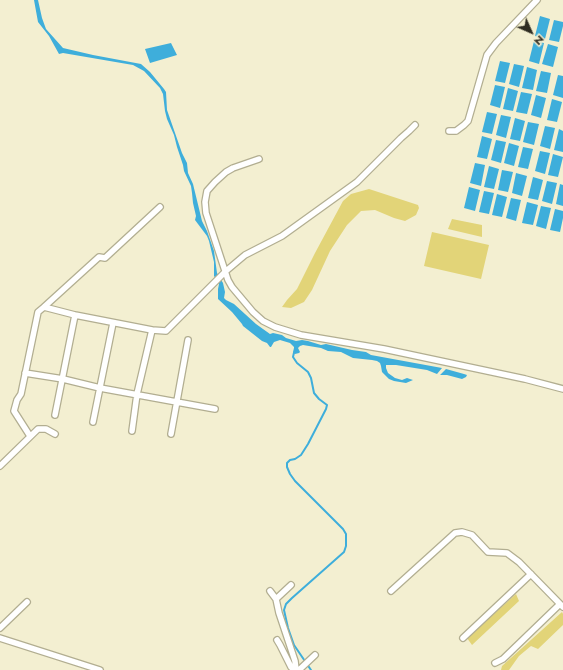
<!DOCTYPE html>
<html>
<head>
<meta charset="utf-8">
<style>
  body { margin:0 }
  #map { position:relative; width:563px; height:670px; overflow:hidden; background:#f3efd1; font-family:Jost,sans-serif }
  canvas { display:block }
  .north { position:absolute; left:511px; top:12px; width:40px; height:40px; -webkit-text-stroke:3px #f3efd1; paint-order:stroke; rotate:135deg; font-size:11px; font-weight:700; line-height:16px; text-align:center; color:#2e2c21 }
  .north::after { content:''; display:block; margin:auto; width:14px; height:18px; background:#2e2c21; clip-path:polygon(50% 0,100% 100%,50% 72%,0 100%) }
</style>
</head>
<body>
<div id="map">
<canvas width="563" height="670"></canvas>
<div class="north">N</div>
</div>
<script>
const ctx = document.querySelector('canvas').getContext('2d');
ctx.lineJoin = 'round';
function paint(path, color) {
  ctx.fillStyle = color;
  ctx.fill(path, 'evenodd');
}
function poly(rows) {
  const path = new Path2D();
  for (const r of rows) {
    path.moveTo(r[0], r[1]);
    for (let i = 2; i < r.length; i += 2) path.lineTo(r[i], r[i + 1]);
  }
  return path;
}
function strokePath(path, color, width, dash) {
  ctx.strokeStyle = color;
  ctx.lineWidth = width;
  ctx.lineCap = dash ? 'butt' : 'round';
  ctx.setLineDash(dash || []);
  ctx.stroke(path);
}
const green = poly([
  [369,189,418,205,419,208,416,215,405,221,394,218,375,210,361,211,347,225,330,251,312,290,304,302,291,308,282,307,287,300,297,289,315,253,343,201,351,194],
  [452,219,482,225,482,237,448,229],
  [432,232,489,245,481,279,424,266],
  [516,594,519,601,472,645,467,638],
  [562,612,563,614,563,625,538,649,531,646,519,656,509,670,501,670,502,666]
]);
const water = poly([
  [34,0,38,0,42,18,46,29,63,48,93,55,141,64,150,72,164,89,166,92,167,110,182,153,187,163,188,173,193,184,202,221,207,231,214,251,217,273,223,283,225,292,224,298,226,300,234,304,256,324,270,334,273,333,282,335,286,338,296,341,302,340,308,341,321,345,326,344,352,350,366,352,371,355,442,368,437,374,427,370,396,365,386,365,386,368,388,373,395,378,402,380,407,378,413,380,406,383,394,381,389,379,382,372,381,366,380,363,377,361,372,360,353,358,341,352,328,351,321,348,303,345,300,346,298,348,300,352,299,353,295,354,293,353,294,350,294,347,290,343,280,340,274,342,271,347,270,347,267,343,262,341,243,326,242,324,232,312,218,299,218,289,219,284,214,276,214,262,209,241,207,236,195,220,196,216,193,203,192,193,191,186,184,171,183,165,177,147,174,135,167,119,165,111,163,94,160,88,144,71,133,65,63,53,59,54,49,36,38,22],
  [540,16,550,19,545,39,535,36],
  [554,20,563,22,563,26,559,42,549,40],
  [534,41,544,43,539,64,529,61],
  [171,43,177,55,150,63,145,49],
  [548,44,558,47,553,67,542,64],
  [500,61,510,63,505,83,495,81],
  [514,64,524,66,519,87,509,84],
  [527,67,537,70,533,90,522,88],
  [541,71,551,73,547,93,536,91],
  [558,75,563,76,563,98,553,95],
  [495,85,505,87,500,108,490,105],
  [508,88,518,91,513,111,503,109],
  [521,92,532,94,527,114,516,112],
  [536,95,546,98,541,118,531,115],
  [552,99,562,102,557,122,547,120],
  [487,112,497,114,492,134,482,132],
  [501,115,511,117,506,138,496,135],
  [515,118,525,121,520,141,510,139],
  [528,122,539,124,534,145,523,142],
  [545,126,555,128,550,149,540,146],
  [559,129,563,131,563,152,554,150],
  [482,136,492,139,487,159,477,157],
  [496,140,506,142,501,163,491,160],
  [509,143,519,146,514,166,504,163],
  [523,147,533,149,528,169,518,167],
  [540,151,550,153,545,174,535,171],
  [553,154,563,157,558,177,548,175],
  [475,163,485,165,481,186,470,183],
  [489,166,499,169,494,189,484,187],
  [502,170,513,172,508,192,498,190],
  [516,173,527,176,522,196,512,193],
  [533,177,543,180,538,200,528,198],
  [547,181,557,183,552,204,542,201],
  [560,184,563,185,563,206,556,204],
  [469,187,480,190,475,211,464,208],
  [484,191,494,193,489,214,479,212],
  [497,194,507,197,502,217,492,215],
  [511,198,521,200,516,221,506,218],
  [527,202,538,205,533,225,522,223],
  [541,206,551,208,546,229,536,226],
  [555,209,563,211,563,218,560,232,550,230],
  [446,369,464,374,467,375,466,377,462,379,447,375,440,375]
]);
const stream = poly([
  [295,348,293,357,297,363,308,372,311,378,314,393,319,399,327,405,326,409,308,444,301,455,295,459,290,460,287,463,287,467,290,474,295,481,343,529,346,534,346,546,344,552,292,598,286,604,284,610,288,628,294,645,311,670]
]);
const minor = poly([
  [449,131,456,131,464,125,468,121,487,55,496,43,537,0],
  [259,159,233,168,226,172,215,182,207,191,205,202,206,213,228,280,232,287,253,312,263,321,275,327,301,335,384,349,525,379,563,389],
  [44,307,99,257,105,258,160,207],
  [25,373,63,379,100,388,215,409],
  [55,415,75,315],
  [93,422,113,323],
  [132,431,137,394,152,330],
  [171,434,188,340],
  [30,436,14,411,17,400,21,394,38,312,44,307,75,315,152,330,166,331,226,271,245,255,282,236,357,182,401,138,409,131,415,125],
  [0,466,38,429,46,429,55,434],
  [291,585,276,599,279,613,295,661,296,670],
  [270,591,276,599],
  [391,591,455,533,462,532,472,535,488,552,507,553,519,562,563,607],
  [0,628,27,602],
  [0,638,100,670],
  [463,638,531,574],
  [277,640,280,645,291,667,294,670],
  [495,663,503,659,560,604],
  [299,670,315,655]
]);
paint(green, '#e2d478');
paint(water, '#3eaedb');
strokePath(stream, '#3eaedb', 2);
strokePath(minor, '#b2ae91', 8);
strokePath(minor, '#fff', 5.5);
</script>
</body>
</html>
